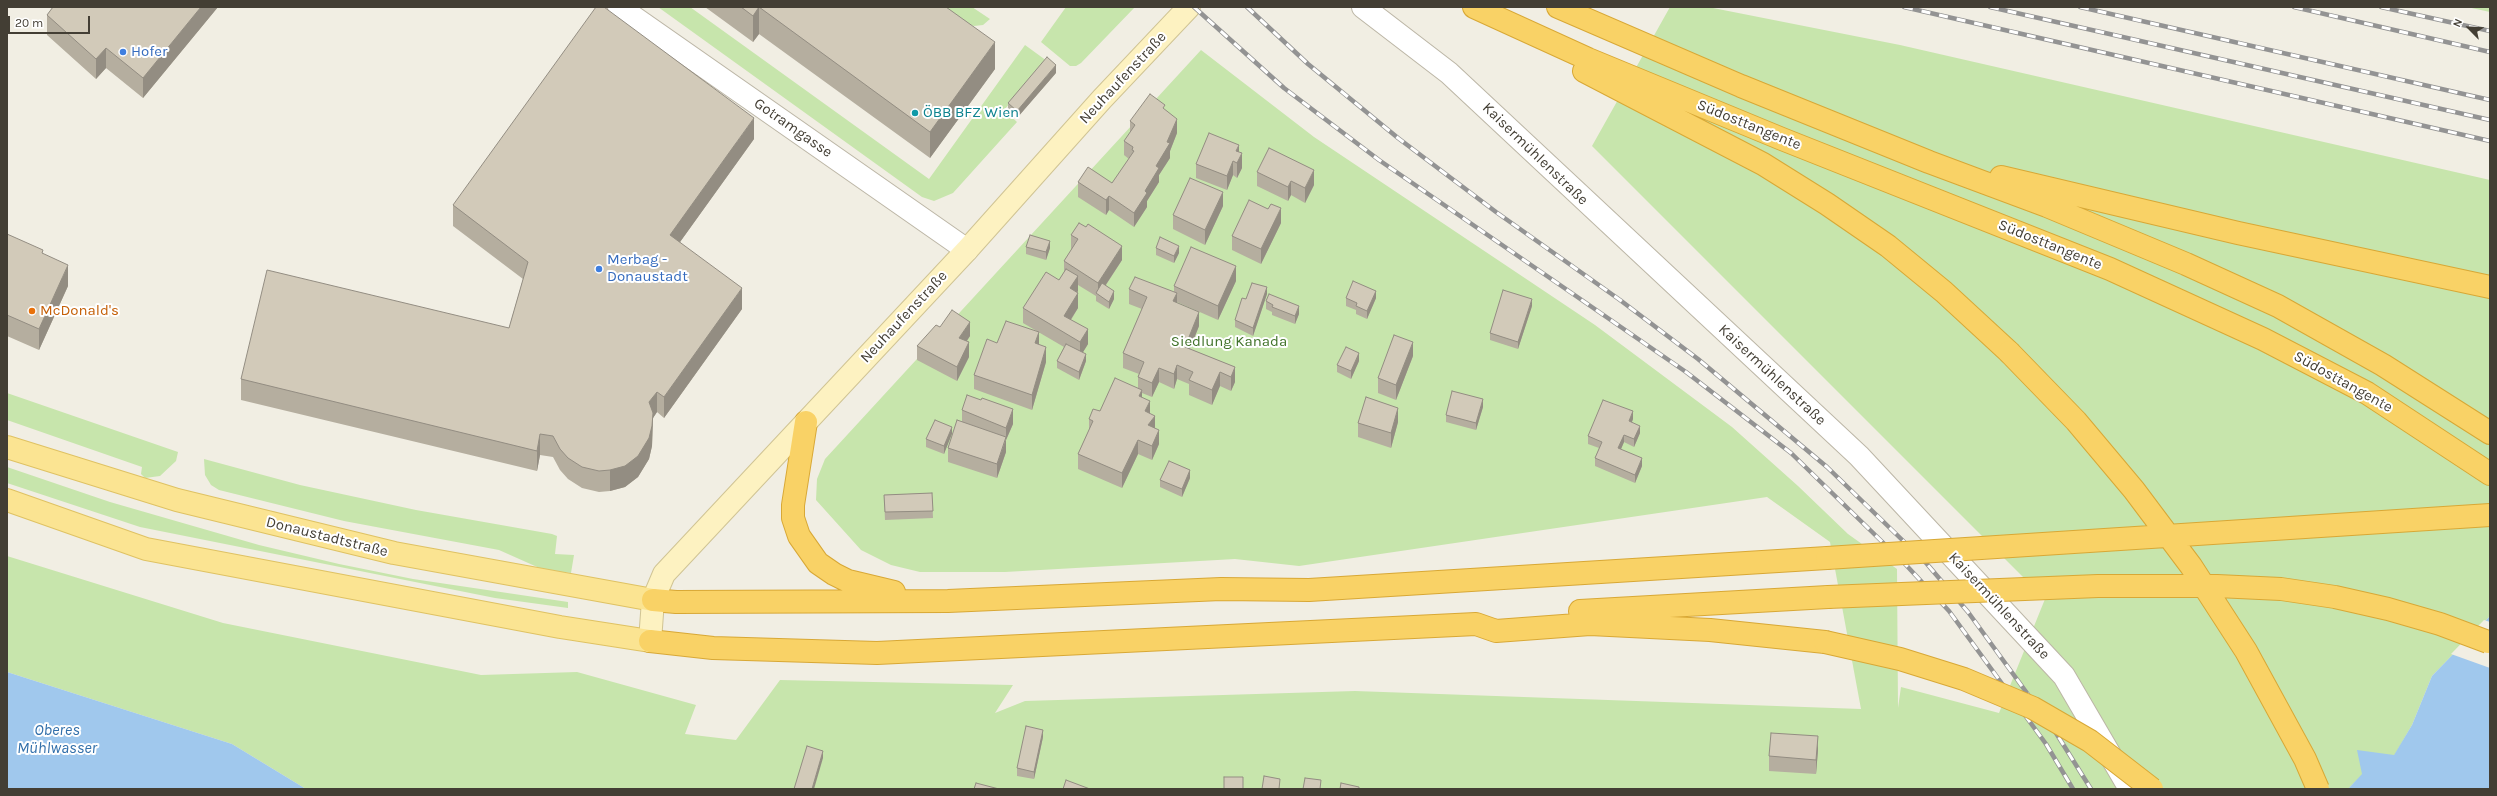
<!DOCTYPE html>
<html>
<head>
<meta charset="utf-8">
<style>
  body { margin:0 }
  #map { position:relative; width:2497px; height:796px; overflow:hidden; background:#f1eee3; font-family:Karla,sans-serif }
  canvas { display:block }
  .frame { position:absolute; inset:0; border:8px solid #433e34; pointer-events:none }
  .north { position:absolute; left:2449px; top:8px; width:40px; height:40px; -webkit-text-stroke:3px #fff; paint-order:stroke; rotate:294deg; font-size:11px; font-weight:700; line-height:16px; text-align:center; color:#433e34 }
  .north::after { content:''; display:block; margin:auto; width:14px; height:18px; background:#433e34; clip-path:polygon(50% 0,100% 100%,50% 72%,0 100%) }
  .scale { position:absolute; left:8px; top:16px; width:82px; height:18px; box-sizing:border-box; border:2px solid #433e34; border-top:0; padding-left:5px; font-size:12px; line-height:14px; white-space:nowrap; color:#433e34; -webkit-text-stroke:3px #fff; paint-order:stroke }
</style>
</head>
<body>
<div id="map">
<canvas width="2497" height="796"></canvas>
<div class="frame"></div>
<div class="north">N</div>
<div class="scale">20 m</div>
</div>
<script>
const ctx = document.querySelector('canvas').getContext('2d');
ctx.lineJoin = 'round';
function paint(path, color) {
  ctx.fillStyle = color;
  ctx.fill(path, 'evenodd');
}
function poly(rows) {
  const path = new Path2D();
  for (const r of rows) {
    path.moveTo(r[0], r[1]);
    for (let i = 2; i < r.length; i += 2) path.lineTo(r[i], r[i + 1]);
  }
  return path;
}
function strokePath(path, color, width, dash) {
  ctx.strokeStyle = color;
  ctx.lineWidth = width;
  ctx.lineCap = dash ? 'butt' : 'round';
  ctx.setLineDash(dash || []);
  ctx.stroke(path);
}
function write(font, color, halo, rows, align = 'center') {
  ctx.font = font + ' Karla,sans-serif';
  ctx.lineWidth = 4;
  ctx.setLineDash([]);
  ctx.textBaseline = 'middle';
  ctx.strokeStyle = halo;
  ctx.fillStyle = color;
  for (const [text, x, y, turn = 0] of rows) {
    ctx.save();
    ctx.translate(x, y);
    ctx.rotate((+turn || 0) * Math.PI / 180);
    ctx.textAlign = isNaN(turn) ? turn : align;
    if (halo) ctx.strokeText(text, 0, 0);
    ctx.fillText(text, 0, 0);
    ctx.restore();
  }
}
const green = poly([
  [658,7,690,7,929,179,1025,45,1047,61,1004,110,1017,122,953,193,934,201,922,197],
  [942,7,972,7,990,19,983,25,974,26,964,23],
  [1066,7,1135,7,1081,63,1076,66,1070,66,1041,42],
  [1670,7,1708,7,1900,45,2490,180,2490,616,2432,676,2412,725,2394,756,2362,775,2348,789,306,789,232,744,7,672,7,556,223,623,481,675,577,672,696,705,685,734,736,740,780,680,1013,685,995,713,1025,701,1355,691,1861,709,1830,542,1767,497,1299,566,1235,559,1005,572,920,572,891,565,861,550,816,500,817,479,825,459,1201,50,1314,137,1595,325,1732,427,1798,486,1848,534,1897,569,1898,708,1901,687,1999,713,2045,599,1592,146],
  [2467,7,2490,7,2490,12],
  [7,393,178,452,176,461,160,476,145,478,141,474,142,467,7,420],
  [204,459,300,485,416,510,552,534,557,536,555,554,574,555,571,573,544,570,499,550,344,521,219,490,211,485,205,475],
  [7,467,110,502,259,545,339,564,413,579,568,602,568,608,495,598,140,527,7,483]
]);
const water = poly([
  [2490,616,2490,789,2348,789,2362,774,2357,750,2394,755,2412,725,2432,676],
  [7,672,232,744,306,789,7,789]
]);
const pier = poly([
  [2484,620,2490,622,2490,668,2451,654]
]);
const street = poly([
  [619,7,967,250],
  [1363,7,1449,73,1859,456,2064,676,2130,789]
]);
const secondary = poly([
  [650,641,653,600,664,574,967,250,1102,99,1189,7]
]);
const primary = poly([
  [7,447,177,500,394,553,653,600],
  [7,500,146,549,560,627,650,641]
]);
const highway = poly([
  [1474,7,1588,59,1782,139,2110,269,2263,339,2367,393,2490,474],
  [1558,7,1741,86,1929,162,2047,206,2186,264,2278,306,2383,365,2490,433],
  [1584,71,1763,164,1827,204,1888,246,1944,292,2009,352],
  [2001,177,2238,233,2490,287],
  [806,422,793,505,793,518,799,536,818,563,834,574,848,581,894,592],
  [653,600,676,602,948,601,1221,589,1309,590,1827,558],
  [1580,611,1828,597],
  [650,641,713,648,877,653,1476,624,1496,631,1590,624,1710,630,1825,642]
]);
const rail = poly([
  [1194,7,1284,88,1379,160,1686,372,1791,453,1906,565,1949,611,2046,744,2073,789],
  [1247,7,1308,64,1398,138,1496,212,1620,300,1698,359,1827,467,1927,564,1968,612,2056,733,2091,789],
  [1904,7,2490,141],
  [1990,7,2490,120],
  [2080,7,2490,100],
  [2294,7,2490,52],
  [2381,7,2490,31]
]);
const highwayBridge = poly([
  [2009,352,2076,421,2134,490,2191,566,2246,651,2305,759,2318,789],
  [1827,558,2490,515],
  [1828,597,2098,586,2217,586,2281,589,2335,597,2388,609,2440,624,2488,642],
  [1825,642,1900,659,1964,679,2033,708,2090,741,2152,789]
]);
const wall = poly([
  [53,7,218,7,143,98,106,68,96,79,47,35,47,15],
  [705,7,946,7,995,69,930,158,759,34,753,42],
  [1056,73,1017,118,1008,110,1008,103],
  [1165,110,1177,133,1170,151,1170,158,1159,175,1159,182,1147,201,1147,207,1134,227,1109,210,1106,215,1078,197,1078,182,1112,183,1129,159,1124,155,1124,141,1130,133,1130,121],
  [754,139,680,242,742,309,664,418,657,412,653,418,652,446,649,459,638,477,625,487,610,491,599,492,582,488,568,479,560,470,553,457,540,455,537,471,241,400,241,379,509,328,523,279,453,226,453,205],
  [1239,152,1242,168,1237,178,1233,175,1227,190,1196,178,1196,164],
  [1257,172,1314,185,1305,203,1291,195,1288,201,1257,186],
  [1223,206,1205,245,1173,229,1173,215],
  [1268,209,1281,223,1261,264,1232,250,1232,236],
  [7,234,43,253,68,286,39,350,7,336],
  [1071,235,1122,260,1106,285,1114,299,1109,309,1096,301,1096,296,1078,285,1078,291,1077,293,1078,308,1071,320,1088,344,1083,352,1086,361,1079,380,1057,368,1057,361,1064,347,1023,323,1023,308,1059,280,1064,272,1064,261,1072,249,1071,249],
  [1026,247,1050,248,1046,260,1026,254],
  [1156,248,1179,253,1174,263,1156,255],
  [1236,281,1218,320,1177,302,1177,303,1199,326,1190,349,1235,367,1235,382,1231,391,1220,386,1212,405,1189,395,1189,384,1177,379,1174,389,1159,382,1152,397,1142,393,1142,397,1150,414,1159,444,1152,460,1138,454,1122,488,1078,469,1078,454,1089,430,1089,419,1100,411,1138,388,1138,377,1139,374,1123,368,1123,353,1142,309,1129,304,1129,289,1174,292,1174,286],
  [1267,294,1253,336,1235,327,1235,320,1246,299],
  [1346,298,1376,298,1367,319,1356,314,1356,310,1346,306],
  [1266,301,1299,314,1295,324,1272,315,1272,312,1266,309],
  [1532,306,1518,349,1490,340,1490,333],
  [940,327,970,336,967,341,969,357,957,381,917,360,917,346],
  [997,343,1039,345,1046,362,1032,410,974,389,974,375],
  [1413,356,1396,400,1378,393,1378,378],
  [1359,361,1351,379,1337,372,1337,365],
  [1483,407,1476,430,1446,422,1446,415],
  [962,410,1013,424,1006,440,1006,452,997,478,948,462,948,448,962,422],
  [1633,419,1632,422,1640,433,1634,447,1624,442,1621,449,1642,466,1635,483,1595,466,1595,458,1599,448,1588,444,1588,436],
  [1398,422,1391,448,1358,437,1358,423],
  [952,427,944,454,926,447,926,439],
  [1190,478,1182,497,1160,487,1160,480],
  [932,493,933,518,885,520,884,495],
  [1043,737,1034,779,1017,776,1017,768],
  [1818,750,1816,774,1769,771,1769,756]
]);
const shadedWall = poly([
  [201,7,218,7,143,98,143,78],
  [759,7,759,34,753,42,753,16],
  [995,42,995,69,930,158,930,132],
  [106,48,106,68,96,79,96,59],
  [1056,65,1056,73,1017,118,1017,111],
  [754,118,754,139,670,256,670,235],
  [1177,119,1177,133,1170,151,1170,158,1159,175,1159,182,1147,201,1147,207,1134,227,1134,213,1145,191,1167,142],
  [1239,145,1239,159,1242,153,1242,168,1237,178,1237,163,1236,151],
  [1233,161,1233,175,1227,190,1227,176],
  [1314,170,1314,185,1305,203,1305,188],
  [1291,181,1291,195,1288,201,1288,187],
  [1223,192,1223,206,1205,245,1205,230],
  [1109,196,1109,210,1106,215,1106,200],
  [1281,208,1281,223,1261,264,1261,249],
  [1050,241,1050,248,1046,260,1046,252],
  [1122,246,1122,260,1099,295,1098,295,1098,283],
  [1179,246,1179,253,1174,263,1174,256],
  [68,265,68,286,39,350,39,329],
  [1236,266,1236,281,1218,320,1218,306],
  [1078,276,1078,291,1070,303,1070,288],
  [1267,287,1267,294,1253,336,1253,328],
  [742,288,742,309,664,418,664,397],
  [1114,291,1114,299,1109,309,1109,302],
  [1376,291,1376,298,1367,319,1367,311],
  [1078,293,1078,308,1064,330,1064,316],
  [1177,293,1177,307,1173,301],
  [1532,299,1532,306,1518,349,1518,342],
  [1299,306,1299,314,1295,324,1295,316],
  [1199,312,1199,326,1185,361,1185,347],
  [970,322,970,336,959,352,959,338],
  [1088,329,1088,344,1080,357,1080,342],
  [1039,332,1039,347,1035,343],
  [969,342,969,357,957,381,957,367],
  [1413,342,1413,356,1396,400,1396,385],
  [1046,347,1046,362,1032,410,1032,395],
  [1359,353,1359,361,1351,379,1351,371],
  [1086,354,1086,361,1079,380,1079,372],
  [1177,365,1177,379,1174,389,1174,374],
  [1235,367,1235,382,1231,391,1231,377],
  [1159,368,1159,382,1152,397,1152,383],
  [1220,372,1220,386,1212,405,1212,390],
  [1142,390,1142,404,1139,396],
  [657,392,657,412,653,418,652,446,649,459,638,477,625,487,610,491,610,470,649,402],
  [1483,399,1483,407,1476,430,1476,423],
  [1150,401,1150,415,1145,411],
  [1398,408,1398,422,1391,448,1391,433],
  [1013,409,1013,424,1006,440,1006,452,997,478,997,464,1006,439,1006,428],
  [1633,411,1633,419,1629,429,1629,421],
  [1155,416,1155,430,1148,425],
  [1640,426,1640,433,1634,447,1634,439],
  [952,427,952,434,944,454,944,446],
  [1159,430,1159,444,1152,460,1152,446],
  [540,434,540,455,537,471,537,451],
  [1624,435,1624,442,1618,456,1618,448],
  [1138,440,1138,454,1122,488,1122,473],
  [1642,458,1642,466,1635,483,1635,475],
  [1190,470,1190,478,1182,497,1182,489],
  [1043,730,1043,737,1034,779,1034,772],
  [1818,736,1818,750,1816,774,1816,760],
  [823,751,823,758,814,789,812,789]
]);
const building = poly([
  [53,7,201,7,143,78,106,48,96,59,47,15,53,7],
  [596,7,604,7,754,118,670,235,742,288,664,397,657,392,649,402,653,413,652,426,649,438,638,456,625,466,610,470,599,471,582,467,568,458,560,449,553,436,540,434,537,451,241,379,267,270,509,328,528,262,453,205,596,7],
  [741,7,946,7,995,42,930,132,759,7,753,16,741,7],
  [1047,57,1056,65,1017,111,1008,103,1047,57],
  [1150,94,1165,105,1163,108,1177,119,1167,142,1170,143,1156,166,1159,168,1145,191,1147,193,1134,213,1109,196,1106,200,1078,182,1088,167,1112,183,1134,151,1132,150,1133,147,1124,141,1135,125,1130,121,1150,94],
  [1209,133,1239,145,1236,151,1242,153,1237,163,1233,161,1227,176,1196,164,1209,133],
  [1269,148,1314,170,1305,188,1291,181,1288,187,1257,172,1269,148],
  [1190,178,1223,192,1205,230,1173,215,1190,178],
  [1249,200,1268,209,1271,204,1281,208,1261,249,1232,236,1249,200],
  [1079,223,1086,227,1088,224,1122,246,1098,283,1064,261,1078,239,1071,235,1079,223],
  [7,234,43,250,42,253,68,265,39,329,7,315,7,234],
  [1030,235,1050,241,1046,252,1026,247,1030,235],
  [1160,237,1179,246,1174,256,1156,248,1160,237],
  [1191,247,1236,266,1218,306,1174,286,1191,247],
  [1066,269,1078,276,1070,288,1078,293,1064,316,1088,329,1080,342,1023,308,1046,272,1059,280,1066,269],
  [1135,277,1177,293,1173,301,1199,312,1185,347,1235,367,1231,377,1220,372,1212,390,1189,380,1193,372,1177,365,1174,374,1159,368,1152,383,1138,377,1144,362,1123,353,1147,297,1129,289,1135,277],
  [1353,281,1376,291,1367,311,1356,306,1357,303,1346,298,1353,281],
  [1102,283,1114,291,1109,302,1096,293,1102,283],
  [1252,283,1267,287,1253,328,1235,320,1242,298,1246,299,1252,283],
  [1503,290,1532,299,1518,342,1490,333,1503,290],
  [1269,294,1299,306,1295,316,1272,307,1273,305,1266,301,1269,294],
  [952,310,970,322,959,338,969,342,957,367,917,346,936,325,940,327,952,310],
  [1006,321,1039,332,1035,343,1046,347,1032,395,974,375,987,339,997,343,1006,321],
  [1394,335,1413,342,1396,385,1378,378,1394,335],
  [1066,344,1086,354,1079,372,1057,361,1066,344],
  [1346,347,1359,353,1351,371,1337,365,1346,347],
  [1115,378,1142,390,1139,396,1150,401,1145,411,1155,416,1148,425,1159,430,1152,446,1138,440,1122,473,1078,454,1093,421,1089,419,1093,409,1100,411,1115,378],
  [1452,391,1483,399,1476,423,1446,415,1452,391],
  [967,395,981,400,982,398,1013,409,1006,428,962,410,967,395],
  [1366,397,1398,408,1391,433,1358,423,1366,397],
  [1603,400,1633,411,1629,421,1640,426,1634,439,1624,435,1618,448,1642,458,1635,475,1595,458,1602,442,1588,436,1603,400],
  [935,420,952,427,944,446,926,439,935,420],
  [957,420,1006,437,997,464,948,448,957,420],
  [1169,461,1190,470,1182,489,1160,480,1169,461],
  [932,493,933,511,885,512,884,495,932,493],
  [1026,726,1043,730,1034,772,1017,768,1026,726],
  [1771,733,1818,736,1816,760,1769,756,1771,733],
  [807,746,823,751,812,789,794,789,807,746],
  [1264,776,1280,779,1279,789,1262,789,1264,776],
  [1224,777,1243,777,1243,789,1224,789,1224,777],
  [1305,778,1321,780,1320,789,1303,789,1305,778],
  [1066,780,1090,789,1063,789,1066,780],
  [976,783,999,789,974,789,976,783],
  [1341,783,1359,787,1359,789,1340,789,1341,783]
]);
const markers = [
  [123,52,4,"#3f7fe0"],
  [915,113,4,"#0f9aa8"],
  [599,269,4,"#3f7fe0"],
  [32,311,4,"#e8710a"]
];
const shopNames = [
  ["Hofer",131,52],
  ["Merbag -",607,260],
  ["Donaustadt",607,277]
];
const streetNames = [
  ["Neuhaufenstraße",1123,78,-47],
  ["Südosttangente",1749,125,22],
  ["Gotramgasse",793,128,35],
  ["Kaisermühlenstraße",1535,154,44],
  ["Südosttangente",2050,245,22],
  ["Neuhaufenstraße",904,317,-47],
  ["Kaisermühlenstraße",1772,375,43],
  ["Südosttangente",2343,382,29],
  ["Donaustadtstraße",327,537,14],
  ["Kaisermühlenstraße",1999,606,47]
];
const cultureNames = [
  ["ÖBB BFZ Wien",923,113]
];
const foodNames = [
  ["McDonald's",40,311]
];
const parkNames = [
  ["Siedlung Kanada",1229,342]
];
const waterNames = [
  ["Oberes",57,730],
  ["Mühlwasser",57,748]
];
paint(green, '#c7e5ac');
paint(water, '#a0c8ed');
paint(pier, '#f1eee3');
strokePath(street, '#bcb6a6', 24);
strokePath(secondary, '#d0c494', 24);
strokePath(primary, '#dfc263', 24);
strokePath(highway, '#d8a836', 24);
strokePath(street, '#fff', 22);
strokePath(secondary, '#fdf2c1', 22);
strokePath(primary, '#fbe492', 22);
strokePath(highway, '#f9d266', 22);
strokePath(rail, '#939393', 4.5);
strokePath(rail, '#fff', 3, [9]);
strokePath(highwayBridge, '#d8a836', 24, []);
strokePath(highwayBridge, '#f9d266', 22);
paint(wall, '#b5ae9f');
paint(shadedWall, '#938d82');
paint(building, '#d2cab9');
strokePath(building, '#938d82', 1);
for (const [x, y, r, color] of markers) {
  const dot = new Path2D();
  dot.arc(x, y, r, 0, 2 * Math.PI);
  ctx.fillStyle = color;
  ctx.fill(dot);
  strokePath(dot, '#fff', 1.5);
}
write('15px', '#366cbe', '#fff', shopNames, 'left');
write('15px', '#433e34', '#fff', streetNames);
write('15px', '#0d838f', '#fff', cultureNames, 'left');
write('15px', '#c56008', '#fff', foodNames, 'left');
write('15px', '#407229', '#fff', parkNames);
write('italic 16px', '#316faa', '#fff', waterNames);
</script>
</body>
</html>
